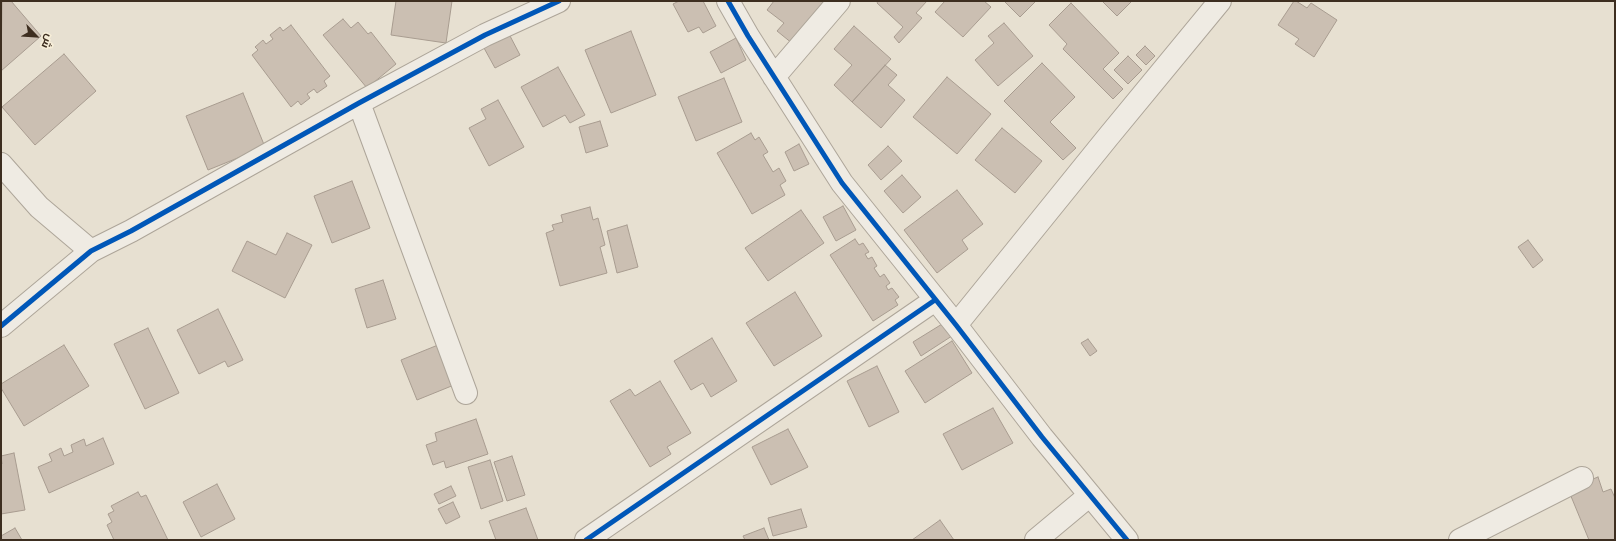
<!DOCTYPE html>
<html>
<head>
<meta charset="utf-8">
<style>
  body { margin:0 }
  #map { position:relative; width:1616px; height:541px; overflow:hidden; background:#e7e0d1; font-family:Bitter,Cairo,serif }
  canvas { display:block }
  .frame { position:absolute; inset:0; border:2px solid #3d2e20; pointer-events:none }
  .north { position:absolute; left:16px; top:16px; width:40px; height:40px; -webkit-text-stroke:3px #f7eed8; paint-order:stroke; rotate:115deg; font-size:11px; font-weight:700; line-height:16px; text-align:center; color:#3d2e20 }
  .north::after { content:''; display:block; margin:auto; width:14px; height:18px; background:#3d2e20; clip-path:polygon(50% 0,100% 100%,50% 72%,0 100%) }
</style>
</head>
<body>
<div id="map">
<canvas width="1616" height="541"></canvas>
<div class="frame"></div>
<div class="north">ش</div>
</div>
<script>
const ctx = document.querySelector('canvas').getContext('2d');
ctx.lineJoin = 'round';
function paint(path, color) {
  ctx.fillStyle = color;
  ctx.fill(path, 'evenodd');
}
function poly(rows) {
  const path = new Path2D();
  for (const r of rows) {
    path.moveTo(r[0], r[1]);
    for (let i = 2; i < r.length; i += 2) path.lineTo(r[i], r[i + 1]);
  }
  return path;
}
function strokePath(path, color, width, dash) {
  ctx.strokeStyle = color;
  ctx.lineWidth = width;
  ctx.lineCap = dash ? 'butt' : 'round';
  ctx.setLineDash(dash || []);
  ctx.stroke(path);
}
const building = poly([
  [2,1,11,1,41,36,1,71,2,1],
  [396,1,452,1,446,43,391,35,396,1],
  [679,1,703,1,716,26,703,33,699,27,688,32,673,4,679,1],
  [774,1,836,1,798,48,777,31,784,23,767,10,774,1],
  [878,1,927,1,916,13,922,18,899,43,894,37,903,27,877,3,878,1],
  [945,1,984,1,991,7,963,37,935,12,945,1],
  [1004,1,1036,1,1020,17,1004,1],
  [1102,1,1132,1,1117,16,1102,1],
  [1294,1,1296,1,1307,8,1311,3,1337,20,1314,57,1295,44,1299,39,1278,25,1294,1],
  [1071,3,1119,53,1103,69,1123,89,1113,99,1063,49,1067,44,1049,25,1071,3],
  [343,19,351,28,358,22,368,34,371,32,396,64,367,88,323,35,343,19],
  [1004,23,1033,56,998,86,975,60,994,43,988,36,1004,23],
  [291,25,330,76,324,81,327,86,317,93,314,89,307,94,310,98,301,105,298,101,291,107,252,55,258,50,255,47,263,40,266,44,273,39,270,35,280,27,283,31,291,25],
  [854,26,891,59,852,102,834,85,852,65,834,49,854,26],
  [631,31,656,95,611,113,585,50,631,31],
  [509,34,520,55,495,68,484,48,509,34],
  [736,38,746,60,721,73,710,52,736,38],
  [1145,46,1155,56,1146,65,1136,55,1145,46],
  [64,54,96,91,35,145,2,107,64,54],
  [1128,56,1142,70,1128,84,1114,70,1128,56],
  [1042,63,1075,97,1050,122,1076,148,1063,160,1004,101,1042,63],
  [885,65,897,75,888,85,905,100,881,128,852,102,885,65],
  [558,67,585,115,570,123,565,115,543,127,521,87,558,67],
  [947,77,991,114,957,154,913,117,947,77],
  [724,78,742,122,696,141,678,97,724,78],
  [243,93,265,147,208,170,186,116,243,93],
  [498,100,524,147,489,166,469,128,486,119,481,109,498,100],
  [600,121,608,146,586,153,579,127,600,121],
  [1002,128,1042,161,1015,193,975,160,1002,128],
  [751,133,755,140,759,137,768,152,763,155,773,172,779,168,786,181,780,185,785,195,752,214,717,153,751,133],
  [799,144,809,164,794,171,785,152,799,144],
  [888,146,902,161,881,180,868,165,888,146],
  [902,175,921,197,903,213,884,191,902,175],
  [352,181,370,228,332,243,314,196,352,181],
  [957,190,983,224,962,240,968,249,937,273,904,230,957,190],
  [843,206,856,230,836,241,823,217,843,206],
  [590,207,593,220,598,218,605,245,600,247,607,273,560,286,546,233,554,230,552,225,563,222,561,215,590,207],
  [801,210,824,243,768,281,745,248,801,210],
  [627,225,638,267,617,273,607,231,627,225],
  [287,233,312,245,285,298,232,271,247,241,276,255,287,233],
  [855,239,859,245,863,243,869,252,865,254,868,259,872,257,877,266,874,268,880,277,884,274,890,283,886,286,888,290,892,288,899,297,895,300,898,305,873,321,830,255,855,239],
  [1528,240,1543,260,1533,268,1518,247,1528,240],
  [383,280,396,319,367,328,355,289,383,280],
  [795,292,822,336,774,366,746,323,795,292],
  [218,309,243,360,228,367,225,361,199,374,177,330,218,309],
  [947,321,955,334,921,356,913,342,947,321],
  [148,328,179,393,145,409,114,344,148,328],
  [712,338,737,381,711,397,703,383,691,390,674,361,712,338],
  [1088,339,1097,351,1090,356,1081,343,1088,339],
  [952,341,972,373,925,403,905,371,952,341],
  [64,345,89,386,24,426,1,388,1,384,64,345],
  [438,345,454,385,417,400,401,360,438,345],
  [877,366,899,412,869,427,847,381,877,366],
  [660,381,691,433,667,447,671,454,650,467,610,401,630,389,635,396,660,381],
  [993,408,1013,443,962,470,943,434,993,408],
  [476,419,488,454,446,468,444,461,433,465,426,445,437,441,435,433,476,419],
  [788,429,808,467,771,485,752,447,788,429],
  [103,438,114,464,49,493,38,467,52,461,49,454,61,448,64,456,73,452,71,445,84,439,86,446,103,438],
  [14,453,25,510,1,514,1,464,2,464,1,456,14,453],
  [512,456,525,495,507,501,494,462,512,456],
  [490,460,503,501,481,509,468,467,490,460],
  [1598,477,1603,492,1611,489,1615,498,1615,540,1589,540,1568,489,1598,477],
  [217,484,235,519,201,537,183,502,217,484],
  [451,486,456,496,439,504,434,494,451,486],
  [138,492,141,497,146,495,168,540,114,540,107,525,112,522,108,514,114,511,111,506,138,492],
  [453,502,460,517,446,524,438,509,453,502],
  [526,508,538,540,496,540,489,521,526,508],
  [801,509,807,527,773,536,768,518,801,509],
  [940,520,954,540,912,540,940,520],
  [15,528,22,540,1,540,1,536,15,528],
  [764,528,769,540,745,540,743,536,764,528]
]);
const minor = poly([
  [728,1,748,36,842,183,956,325,1042,437,1127,540],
  [774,77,839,1],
  [359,103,466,393],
  [1,164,39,207,91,251],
  [956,325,1108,137,1220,1],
  [1,326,91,251,131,231,359,103,485,35,559,1],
  [586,540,935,300],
  [1036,540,1090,495],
  [1460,540,1582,478]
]);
const cycleway = poly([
  [728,1,748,36,842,183,956,325,1042,437,1127,540],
  [1,326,91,251,131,231,359,103,485,35,559,1],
  [586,540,935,300]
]);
paint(building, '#cbbfb2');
strokePath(building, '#a89c90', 1);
strokePath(minor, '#ada599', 24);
strokePath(minor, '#efebe3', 22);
strokePath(cycleway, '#0057b8', 5);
</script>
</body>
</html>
